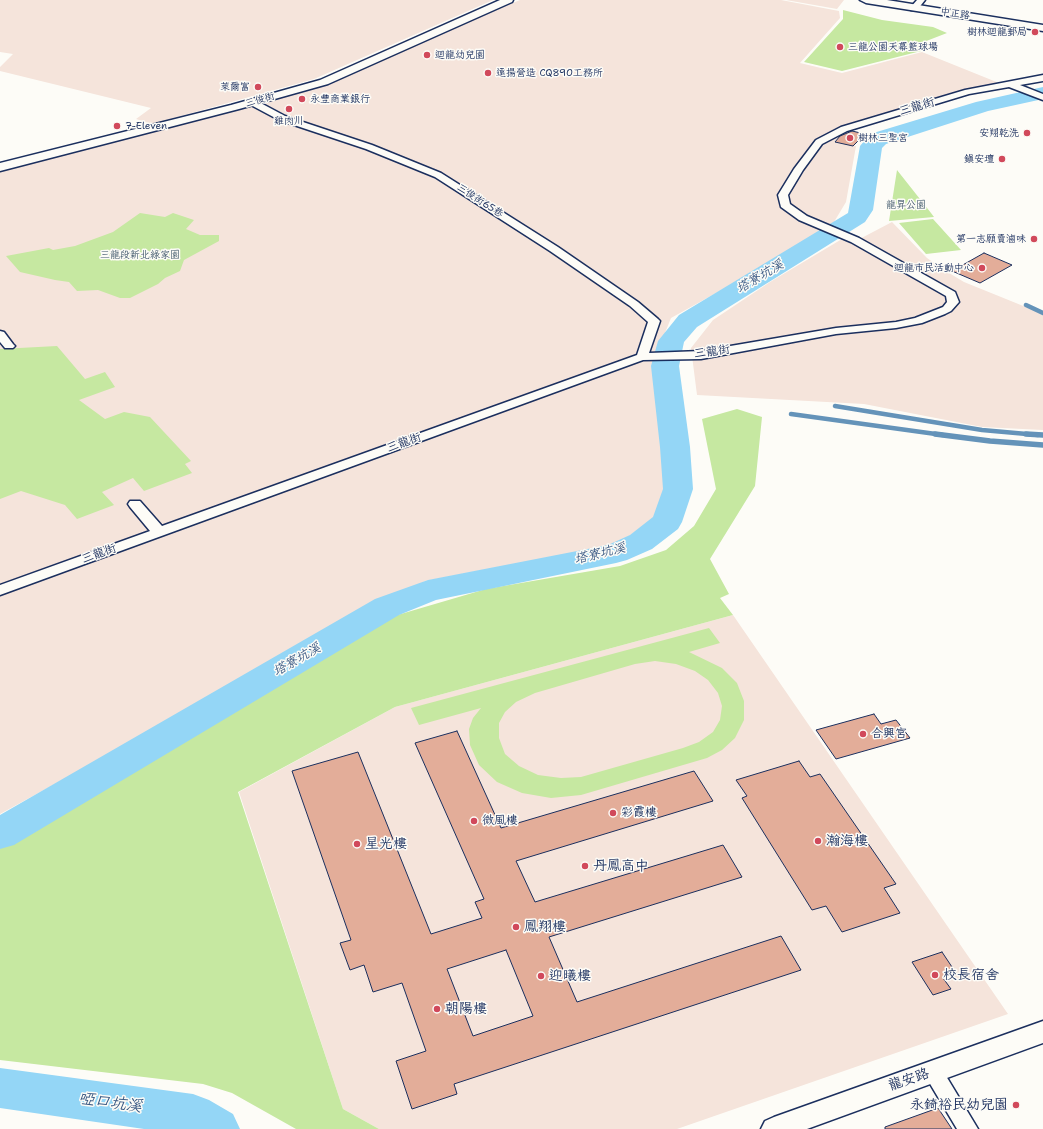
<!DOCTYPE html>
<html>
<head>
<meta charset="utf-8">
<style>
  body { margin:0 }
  canvas { display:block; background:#fdfcf7 }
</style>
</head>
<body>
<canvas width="1043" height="1129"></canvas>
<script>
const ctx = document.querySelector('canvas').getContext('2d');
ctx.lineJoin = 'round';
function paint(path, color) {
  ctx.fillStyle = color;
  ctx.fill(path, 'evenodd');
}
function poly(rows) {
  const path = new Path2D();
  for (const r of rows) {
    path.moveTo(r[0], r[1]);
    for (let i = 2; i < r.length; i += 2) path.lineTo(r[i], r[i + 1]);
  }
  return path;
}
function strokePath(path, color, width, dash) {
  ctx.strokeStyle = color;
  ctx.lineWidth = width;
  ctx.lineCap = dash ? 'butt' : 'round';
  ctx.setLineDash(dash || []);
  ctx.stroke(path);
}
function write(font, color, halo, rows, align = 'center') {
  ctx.font = font + ' "Shantell Sans","LXGW WenKai TC",sans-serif';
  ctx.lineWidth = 3;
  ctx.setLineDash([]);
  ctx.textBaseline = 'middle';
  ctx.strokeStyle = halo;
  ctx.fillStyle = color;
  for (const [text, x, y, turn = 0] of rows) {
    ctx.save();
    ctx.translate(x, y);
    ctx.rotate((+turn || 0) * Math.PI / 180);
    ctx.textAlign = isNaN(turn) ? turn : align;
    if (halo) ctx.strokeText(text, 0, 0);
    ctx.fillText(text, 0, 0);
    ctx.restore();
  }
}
const built = poly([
  [0,0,493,0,314,79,152,124,136,119,151,108,0,71,0,67,13,54,0,52],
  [520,0,781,0,839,11,840,18,800,63,842,73,922,52,999,83,965,90,846,130,835,141,856,146,846,202,834,222,815,238,671,318,658,350,658,388,664,488,654,518,618,544,425,581,0,814,0,168,320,85],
  [786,0,844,0,837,9],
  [892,222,927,258,949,273,964,282,1043,314,1043,430,982,427,864,404,697,395,691,348,713,320,770,282,842,239,852,243],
  [733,615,1008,1014,677,1129,379,1129,343,1109,239,792,395,707]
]);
const green = poly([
  [843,10,882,20,933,27,947,33,916,45,921,51,842,71,804,62,843,19],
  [897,170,931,213,934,217,889,221],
  [140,213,165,217,173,213,194,220,186,229,200,235,219,235,219,241,184,260,180,271,165,278,158,284,130,298,120,298,98,290,77,291,69,282,55,280,20,272,6,256,49,248,53,250,75,246,113,232],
  [933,219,961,250,926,254,899,223],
  [57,346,85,379,105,372,115,387,79,400,105,419,124,412,150,417,191,461,185,464,192,473,144,491,133,478,102,492,114,505,77,519,65,505,21,491,0,499,0,349],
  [737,409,762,417,755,486,710,559,729,594,720,598,733,615,395,707,238,792,343,1109,379,1129,296,1129,232,1093,203,1084,0,1060,0,844,377,621,486,589,620,566,666,550,694,526,716,489,702,419],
  [709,628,720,643,689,652,722,668,737,683,744,701,744,720,735,738,722,750,707,758,581,795,551,798,522,793,497,782,479,765,470,745,469,729,473,718,481,708,419,725,411,708],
  [655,661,676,664,695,671,708,680,718,693,722,706,720,720,713,732,699,742,683,748,581,777,561,778,538,775,519,766,505,754,499,738,499,723,505,712,516,702,535,693,635,664]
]);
const streamFar1 = poly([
  [1026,305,1043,313],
  [835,406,982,430,1038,435],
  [791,414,943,435]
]);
const stream = poly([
  [935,434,990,441,1043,445],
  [1026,434,1043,435]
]);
const river = poly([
  [1043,87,1043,99,988,111,886,144,882,148,873,210,865,222,697,327,684,342,679,366,690,447,693,489,682,522,678,529,652,549,627,560,616,563,436,600,399,615,14,845,0,849,0,815,375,599,428,580,608,545,630,535,653,517,663,489,660,447,651,366,658,341,679,315,848,213,860,146,870,134,976,102,1043,87],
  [0,1068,193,1094,209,1100,233,1114,240,1129,144,1129,0,1108,0,1068]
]);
const building = poly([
  [852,131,865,134,853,146,835,142,840,136,852,131],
  [984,253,1012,265,980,283,952,271,984,253],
  [874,714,881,724,896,720,910,738,836,759,816,730,874,714],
  [457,731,501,828,694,771,713,801,516,861,535,902,723,845,742,877,549,937,577,1002,781,936,801,970,454,1084,457,1094,412,1109,396,1061,426,1051,402,983,373,992,364,965,350,970,340,943,351,940,292,771,358,752,431,934,482,918,475,902,484,899,415,743,457,731],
  [506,950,533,1016,473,1036,447,969,506,950],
  [799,761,810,777,820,774,896,884,884,888,900,913,842,932,826,906,812,910,742,798,747,796,736,780,799,761],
  [942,952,956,973,943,978,951,989,933,995,912,962,942,952],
  [938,1108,952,1129,885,1129,885,1127,938,1108]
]);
const minor = poly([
  [917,0,925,0,917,10,911,10,910,8,917,0],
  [1043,75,1043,81,1020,85,1043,94,1043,100,1009,87,969,94,847,131,822,144,803,170,788,195,790,204,807,216,859,238,955,292,959,302,951,311,945,314,922,323,896,328,836,334,701,359,643,360,0,595,0,585,150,531,130,507,128,504,130,501,140,501,162,526,637,355,648,322,630,306,550,251,435,177,366,149,279,120,249,104,248,102,249,100,255,100,285,116,372,145,441,173,558,247,638,302,658,319,660,321,649,353,701,351,836,328,896,322,915,318,943,307,947,302,946,296,851,242,799,220,781,207,778,195,794,169,816,140,841,127,965,90,1043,75],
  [0,331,4,332,13,344,15,346,13,348,5,348,0,342,0,331],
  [933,1063,940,1066,978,1129,957,1129,923,1072,926,1066,933,1063]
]);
const tertiary = poly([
  [500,0,513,0,512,2,328,84,239,109,0,171,0,163,231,105,320,80,500,0],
  [1043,1021,1043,1043,807,1129,761,1129,765,1121,774,1117,1043,1021]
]);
const secondary = poly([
  [860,0,887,0,1043,25,1043,31,866,3,860,0]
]);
const markers = [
  [1035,32,4,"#d1495b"],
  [840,47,4,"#d1495b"],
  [427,55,4,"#d1495b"],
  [488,73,4,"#d1495b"],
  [258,87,4,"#d1495b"],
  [302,99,4,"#d1495b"],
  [289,109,4,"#d1495b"],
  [117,126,4,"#d1495b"],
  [1027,133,4,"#d1495b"],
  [850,138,4,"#d1495b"],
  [1002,159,4,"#d1495b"],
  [1034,239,4,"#d1495b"],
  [982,268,4,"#d1495b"],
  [863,734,4,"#d1495b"],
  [613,813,4,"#d1495b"],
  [474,821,4,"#d1495b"],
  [818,841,4,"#d1495b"],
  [357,844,4,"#d1495b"],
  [585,866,4,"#d1495b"],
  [516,927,4,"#d1495b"],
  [935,975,4,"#d1495b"],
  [541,976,4,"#d1495b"],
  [437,1009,4,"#d1495b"],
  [1016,1105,4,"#d1495b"]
];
const farStreetnames = [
  ["中正路",955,14,9],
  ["三俊街",260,100,-16],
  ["三俊街65巷",480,201,33]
];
const farPoinames = [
  ["樹林迴龍郵局",1027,32],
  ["三龍公園天幕籃球場",848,47,"left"],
  ["迴龍幼兒園",435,55,"left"],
  ["遠揚營造 CQ890工務所",496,73,"left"],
  ["萊爾富",250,87],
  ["永豐商業銀行",310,99,"left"],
  ["雞肉川",289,121,"center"],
  ["7-Eleven",125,126,"left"],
  ["安翔乾洗",1019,133],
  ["樹林三聖宮",858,138,"left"],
  ["鎮安壇",994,159],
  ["第一志願賣滷味",1026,239],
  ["迴龍市民活動中心",974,268]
];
const farParknames = [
  ["龍昇公園",906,205],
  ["三龍段新北綠家園",140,255]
];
const streetNames = [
  ["三龍街",917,107,-16],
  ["三龍街",712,352,-8],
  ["三龍街",404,443,-20],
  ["三龍街",99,554,-20]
];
const poiNames = [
  ["合興宮",871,734],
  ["彩霞樓",621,813],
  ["微風樓",482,821]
];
const waterNames = [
  ["塔寮坑溪",760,277,-31],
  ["塔寮坑溪",600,554,-14],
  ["塔寮坑溪",297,660,-30]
];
const nearPoinames = [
  ["瀚海樓",826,841],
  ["星光樓",365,844],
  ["丹鳳高中",593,866],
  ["鳳翔樓",524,927],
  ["校長宿舍",943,975],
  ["迎曦樓",549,976],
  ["朝陽樓",445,1009],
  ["永錡裕民幼兒園",1008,1105,"right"]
];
const nearStreetnames = [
  ["龍安路",909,1080,-19]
];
const nearWaternames = [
  ["啞口坑溪",110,1103,8]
];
paint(built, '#f5e4db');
paint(green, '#c6e8a1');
strokePath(streamFar1, '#6493b9', 4.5);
strokePath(stream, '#6493b9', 5.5);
paint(river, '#94d6f6');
paint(building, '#e3ad99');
strokePath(building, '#1b2f5e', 1);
strokePath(minor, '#1b2f5e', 3);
strokePath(tertiary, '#1b2f5e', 3);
strokePath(secondary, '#1b2f5e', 3);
paint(minor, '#fdfcf7');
paint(tertiary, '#fdfcf7');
paint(secondary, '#fdfcf7');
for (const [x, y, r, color] of markers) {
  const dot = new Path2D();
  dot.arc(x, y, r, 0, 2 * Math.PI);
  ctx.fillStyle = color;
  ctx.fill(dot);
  strokePath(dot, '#fdfcf7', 1.5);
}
write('10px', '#1b2f5e', '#fdfcf7', farStreetnames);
write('10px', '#1b2f5e', '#fdfcf7', farPoinames, 'right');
write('10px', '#465d6f', '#fdfcf7', farParknames);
write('12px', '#1b2f5e', '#fdfcf7', streetNames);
write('12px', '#1b2f5e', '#fdfcf7', poiNames, 'left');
write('italic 13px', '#395984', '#fdfcf7', waterNames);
write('14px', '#1b2f5e', '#fdfcf7', nearPoinames, 'left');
write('14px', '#1b2f5e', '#fdfcf7', nearStreetnames);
write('italic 16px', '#395984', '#fdfcf7', nearWaternames);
</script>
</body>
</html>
